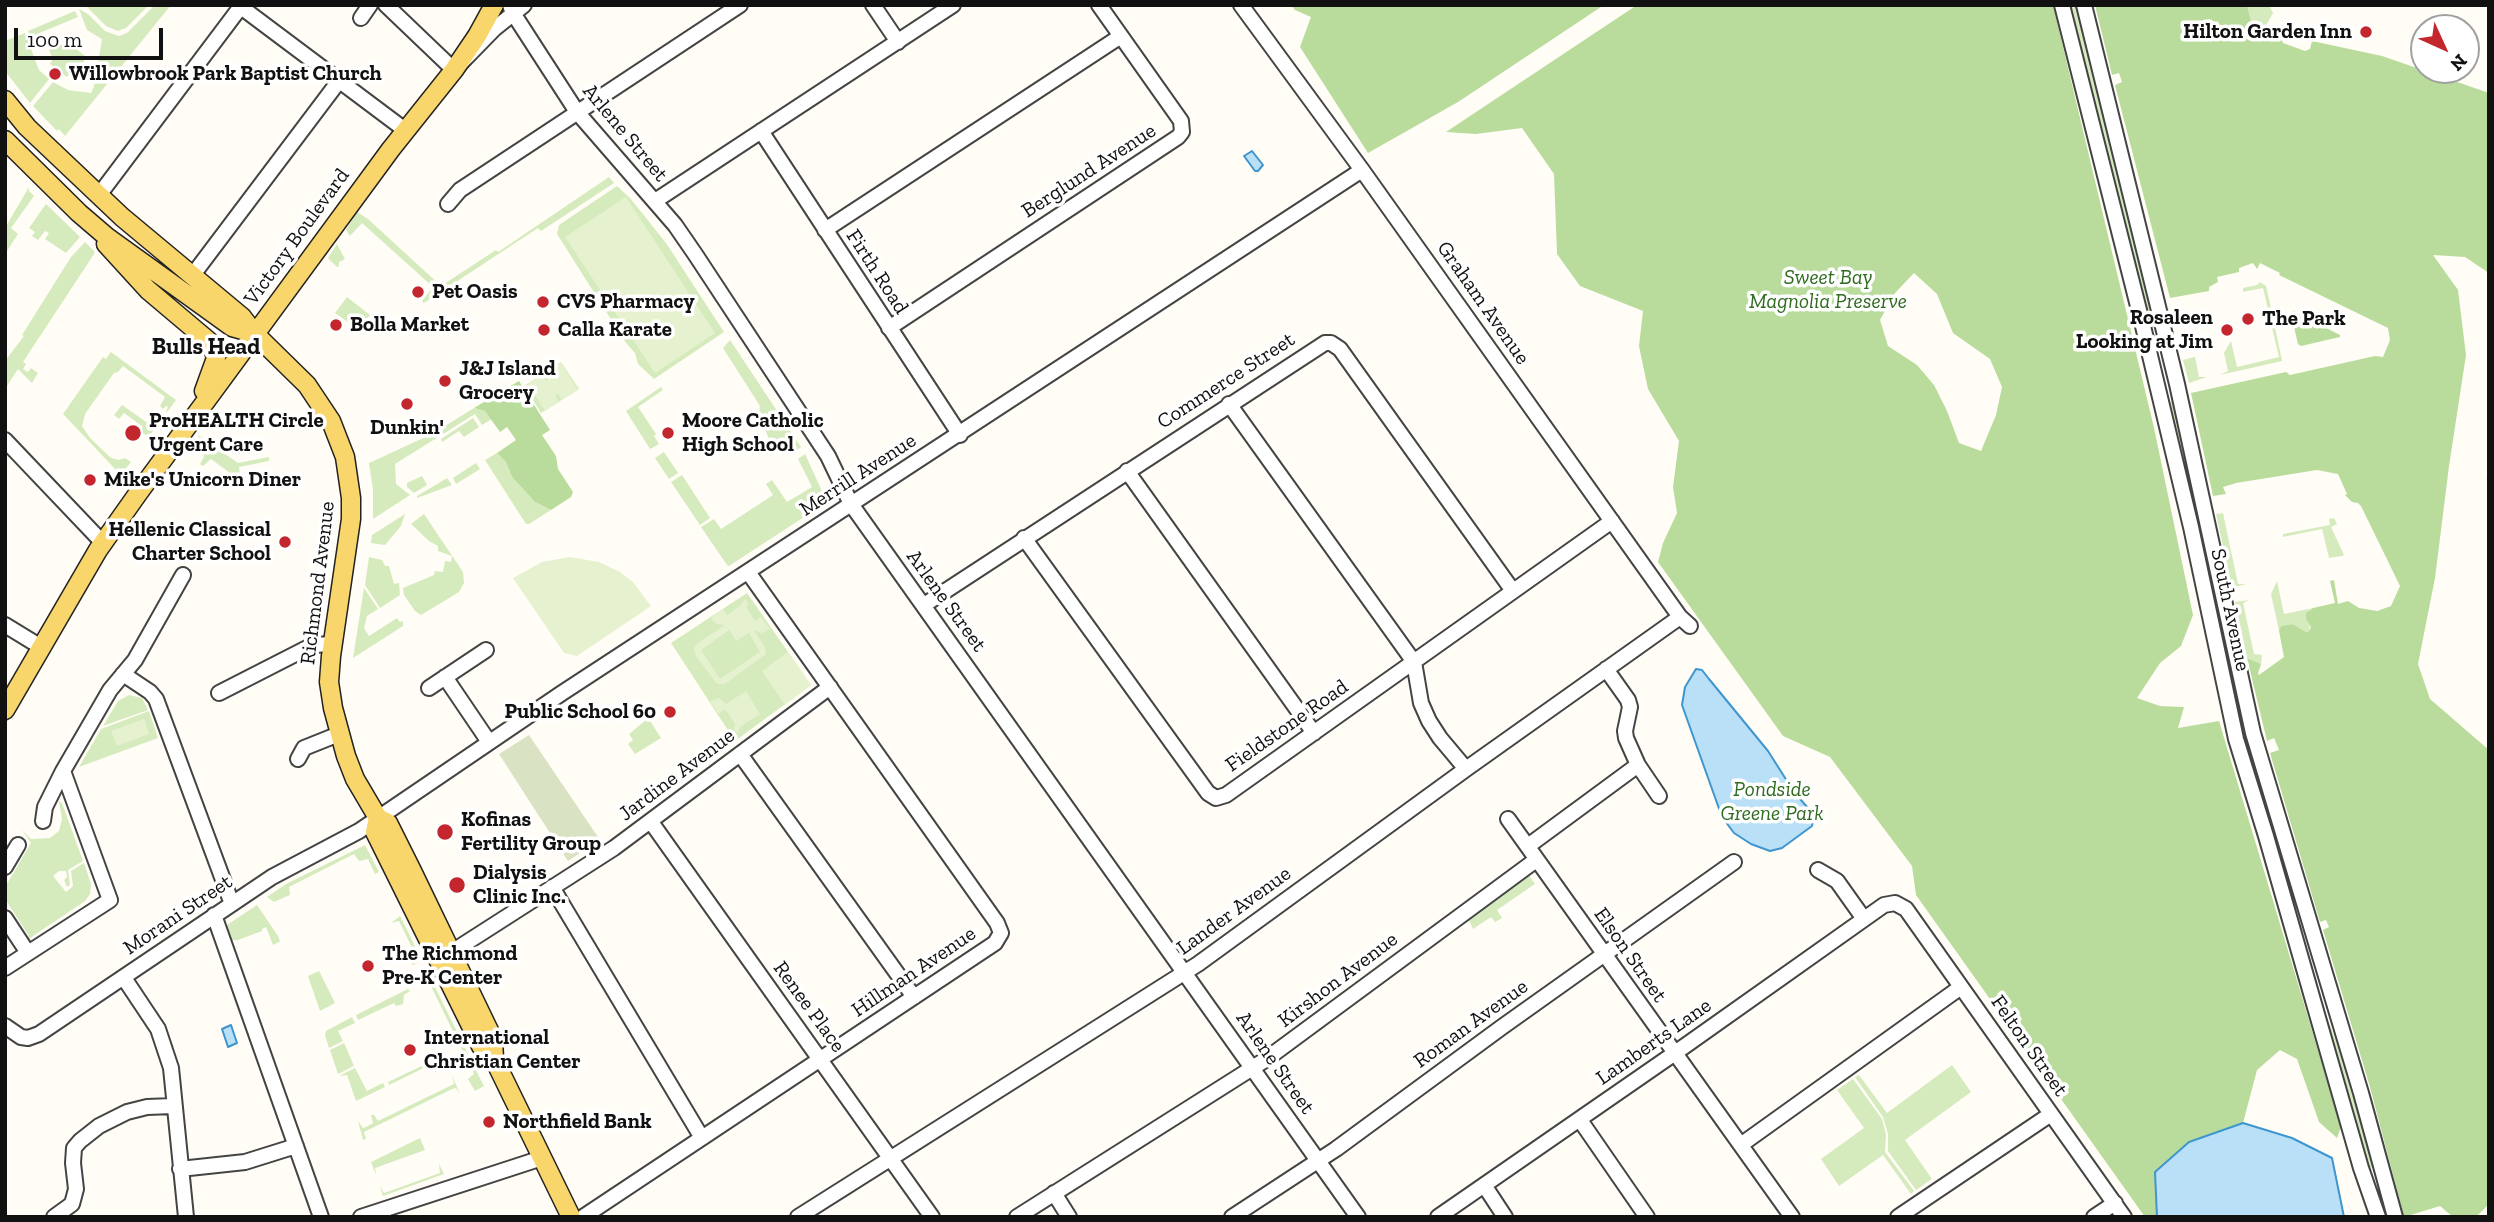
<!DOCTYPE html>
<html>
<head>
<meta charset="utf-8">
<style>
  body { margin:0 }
  #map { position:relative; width:2494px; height:1222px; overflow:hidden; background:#fffdf5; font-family:"Zilla Slab",serif }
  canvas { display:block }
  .frame { position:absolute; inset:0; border:7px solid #111; pointer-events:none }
  .north { position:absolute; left:2410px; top:14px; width:70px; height:70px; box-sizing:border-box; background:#fff; border:2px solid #a0a0a0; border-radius:50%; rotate:135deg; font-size:19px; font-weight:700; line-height:28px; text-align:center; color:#111 }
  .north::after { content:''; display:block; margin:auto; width:24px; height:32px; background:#c4262e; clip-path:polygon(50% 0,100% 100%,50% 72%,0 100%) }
  .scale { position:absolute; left:14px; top:28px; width:149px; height:32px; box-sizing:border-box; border:4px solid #111; border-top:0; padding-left:9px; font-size:21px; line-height:24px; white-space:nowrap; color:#111; -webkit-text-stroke:5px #fff; paint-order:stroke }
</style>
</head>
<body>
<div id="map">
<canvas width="2494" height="1222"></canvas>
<div class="frame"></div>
<div class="north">N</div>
<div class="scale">100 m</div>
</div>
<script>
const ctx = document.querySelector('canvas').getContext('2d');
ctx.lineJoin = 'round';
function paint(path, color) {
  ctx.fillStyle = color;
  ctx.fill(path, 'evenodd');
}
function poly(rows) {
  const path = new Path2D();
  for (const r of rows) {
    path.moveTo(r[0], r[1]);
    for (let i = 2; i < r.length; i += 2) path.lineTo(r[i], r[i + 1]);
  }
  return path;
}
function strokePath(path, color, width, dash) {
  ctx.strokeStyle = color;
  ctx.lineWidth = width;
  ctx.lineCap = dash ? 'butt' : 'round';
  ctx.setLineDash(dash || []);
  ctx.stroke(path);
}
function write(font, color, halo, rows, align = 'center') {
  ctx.font = font + ' "Zilla Slab",serif';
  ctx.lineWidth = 7;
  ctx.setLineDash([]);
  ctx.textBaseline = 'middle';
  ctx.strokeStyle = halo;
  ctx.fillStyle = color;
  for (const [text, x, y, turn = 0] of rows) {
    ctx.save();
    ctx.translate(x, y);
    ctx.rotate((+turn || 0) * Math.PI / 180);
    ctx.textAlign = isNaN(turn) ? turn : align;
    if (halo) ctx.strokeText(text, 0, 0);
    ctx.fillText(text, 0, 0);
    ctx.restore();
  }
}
const green = poly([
  [149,5,126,28,118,31,106,26,86,6],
  [155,5,171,5,65,136,59,129,57,131,33,106,53,82,68,90,91,93,94,86,102,39,87,30,79,9,88,14,105,31,119,36,127,33],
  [2069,5,2076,5,2152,302,2161,341,2159,341,2146,307],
  [2247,5,2269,5,2273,13,2265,27,2252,25],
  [75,11,78,17,30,37,28,31],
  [25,33,39,70,49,79,30,103,5,71,5,41],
  [68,42,85,56,81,76,70,73,67,77,50,64,53,59,49,50],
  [609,177,614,183,541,231,538,228,424,303,422,301,433,287,362,223,350,236,346,230,357,212,368,219,441,286,496,250,498,252],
  [617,186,630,198,666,243,724,332,654,379,638,364,635,353,626,343,557,234,559,225],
  [29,187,29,191,34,196,11,228,18,234,5,254,5,228],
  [46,204,80,237,66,253,45,239,49,233,45,231,38,240,32,236,35,232,29,228],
  [85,242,95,252,94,254,23,362,26,364,23,369,28,372,31,368,38,373,32,383,18,369,5,389,5,361,24,336,22,335,71,257],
  [337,244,345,259,339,262,339,266,337,267,328,258],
  [2260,282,2266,286,2274,321,2271,322,2263,288,2243,292,2243,288,2257,285],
  [347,297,370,315,359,330,335,313],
  [2275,327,2282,361,2220,375,2228,371,2224,353,2231,341,2237,367,2279,357,2272,328],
  [730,340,801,447,797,450,789,442,775,449,770,442,759,413,760,406,723,348],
  [111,352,176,400,167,412,166,411,168,407,166,406,163,409,160,406,165,397,123,366,118,372,114,373,85,414,82,426,90,438,111,458,119,460,125,458,131,462,122,473,123,480,118,485,116,483,117,471,63,414,103,357,106,359],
  [2195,357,2199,377,2207,377,2189,383,2183,360],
  [561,362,579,389,541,413,524,386],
  [661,387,663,390,638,407,656,434,654,436,659,444,650,449,626,411],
  [2173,401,2197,515,2196,518,2183,476,2169,413,2169,402],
  [122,405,149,424,154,417,160,421,149,437,140,431,143,427,124,413,119,419,114,415],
  [474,408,485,411,492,419,482,425,475,414,395,464,396,484,410,495,373,519,373,489,369,463,432,434],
  [473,418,479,427,464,437,459,431,442,442,441,439],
  [198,435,238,463,269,457,269,461,239,467,240,476,238,479,211,459,203,466,200,464,204,457],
  [664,452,678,473,669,479,655,458],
  [497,453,506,462,512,477,535,502,551,510,529,524,526,524,485,460],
  [805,454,827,502,729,566,727,565,701,527,714,519,721,529,773,495,766,484,772,480,787,502,812,487,798,459],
  [476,463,480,469,456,484,453,478],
  [682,475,710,518,700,525,671,482],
  [422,476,427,485,414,493,407,487,407,483],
  [447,478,452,485,417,498,417,496],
  [2223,513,2238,584,2246,584,2232,588,2216,514],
  [405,514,401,526,385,545,371,543,372,535],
  [424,514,463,572,464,583,459,592,421,615,415,611,404,595,403,588,434,575,435,571,443,572,445,561,451,562,452,556,438,551,438,546,429,541,411,524],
  [2334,518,2337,524,2331,527,2344,555,2342,556,2329,558,2322,529,2283,537,2283,534,2330,525,2329,519],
  [369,557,382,560,385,566,389,566,394,584,399,583,400,595,380,608,365,585],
  [2277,581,2284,614,2313,608,2309,610,2307,621,2310,625,2309,631,2306,632,2293,624,2281,626,2279,631,2271,594],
  [364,588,378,609,367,616,364,628,369,636,397,618,400,622,403,621,403,626,353,658],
  [747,593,811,685,735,741,671,643],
  [2249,600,2243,603,2254,654,2262,655,2261,664,2247,658,2235,602],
  [2216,607,2241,714,2296,906,2296,917,2234,714],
  [129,695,142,698,148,710,103,726,118,701],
  [149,711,158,738,79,767,101,729],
  [646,720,647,722,650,721,661,738,635,754,628,744,633,740,629,734],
  [59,801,62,803,83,861,68,870,70,885,67,887,64,880,67,877,66,871,59,871,53,876,66,892,73,886,71,871,84,863,91,884,90,894,85,901,24,942,29,936,5,899,5,887,31,843,22,830,31,839,50,838,59,831,62,819],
  [365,845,379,872,375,874,368,859,359,861,354,854,289,887,290,895,274,902,267,897,286,884],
  [1528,874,1535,884,1497,910,1502,918,1495,922,1491,917,1473,929,1468,918],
  [257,905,278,936,280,941,277,943,273,945,266,927,262,929,262,931,238,940,232,940,227,925],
  [400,916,422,960,413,965,411,963,417,958,399,921,391,923],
  [319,971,335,1003,320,1011,308,976],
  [429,975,468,1054,459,1058,457,1055,463,1052,429,982,431,980,426,976],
  [2316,988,2339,1049,2373,1165,2371,1169,2339,1072],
  [408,989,410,991,404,995,403,1004,396,1006,394,1003,358,1020,356,1015],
  [352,1017,355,1023,338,1031,343,1041,329,1048,325,1035,326,1031],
  [344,1043,354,1066,338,1074,330,1050],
  [433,1054,437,1062,445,1060,443,1068,435,1072,430,1065,389,1085,388,1082,428,1063,426,1057],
  [473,1065,484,1086,475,1091,468,1079,474,1074,471,1068,463,1070],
  [1952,1065,1971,1092,1905,1140,1932,1179,1916,1190,1888,1151,1888,1134,1883,1117,1855,1077,1859,1075,1887,1113],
  [355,1068,367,1091,383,1083,385,1087,356,1101,347,1075,339,1076],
  [452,1076,460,1094,456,1088,452,1089,364,1132,366,1139,363,1140,358,1121,363,1128,366,1127,373,1123,371,1115,374,1115,378,1121,454,1084],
  [1853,1079,1882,1119,1886,1135,1885,1152,1914,1191,1911,1194,1883,1155,1839,1186,1821,1159,1864,1128,1837,1090],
  [420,1138,425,1150,375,1168,376,1175,371,1162],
  [439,1164,444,1174,383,1196,380,1186,384,1193,440,1173]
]);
const forest = poly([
  [1291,5,1604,5,1458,102,1368,153,1300,47,1311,17,1295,10],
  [1637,5,2053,5,2154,428,2193,615,2181,646,2160,663,2137,698,2160,706,2184,707,2178,728,2219,721,2341,1127,2337,1138,2319,1122,2297,1059,2280,1050,2257,1070,2243,1123,2189,1142,2155,1172,2157,1217,2145,1217,1916,895,1912,866,1830,757,1783,736,1658,562,1663,543,1677,513,1673,487,1679,441,1648,389,1639,346,1643,311,1580,286,1557,254,1554,174,1522,128,1476,134,1446,132],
  [1914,273,1937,294,1953,333,1990,359,2002,387,1996,415,1981,451,1959,443,1947,411,1934,385,1917,365,1888,346,1880,320,1895,293],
  [2095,5,2247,5,2252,25,2249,34,2254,27,2264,30,2263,37,2265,37,2267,30,2280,34,2283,43,2305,51,2310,49,2312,41,2382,56,2489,93,2489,273,2465,257,2433,255,2458,290,2466,355,2449,466,2435,578,2418,664,2430,699,2489,750,2489,1204,2476,1217,2453,1217,2440,1206,2404,1217,2370,1087,2323,930,2329,927,2326,920,2320,922,2270,753,2279,750,2274,738,2267,741,2247,658,2261,664,2258,673,2259,675,2284,657,2279,631,2281,626,2293,624,2306,632,2309,631,2311,627,2306,619,2306,613,2313,608,2335,603,2330,581,2334,580,2338,604,2348,601,2359,608,2377,611,2391,606,2400,586,2361,506,2358,503,2352,502,2345,495,2347,494,2338,474,2317,470,2236,483,2223,487,2226,494,2213,496,2191,393,2286,372,2290,375,2375,356,2383,357,2390,340,2388,328,2279,275,2280,273,2260,263,2257,269,2253,263,2239,268,2239,272,2217,277,2218,282,2209,287,2209,291,2170,298,2115,85,2122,82,2119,73,2112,75],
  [2293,311,2340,335,2340,337,2301,346,2298,344,2291,314],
  [519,381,550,430,542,435,556,456,558,469,573,492,571,497,551,510,535,502,512,477,506,462,497,453,516,440,507,427,500,432,485,411,474,408]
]);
const cemetery = poly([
  [529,735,600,840,568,861,499,754]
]);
const pitch = poly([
  [626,197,715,333,655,373,565,237],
  [561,363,578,390,562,400,558,394,555,395,559,402,545,411,528,384,542,375,546,381,548,380,545,373],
  [570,557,599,562,620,572,633,582,651,606,577,656,564,653,513,578,542,562],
  [745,599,748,603,747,608,755,621,761,617,770,629,762,633,754,630,765,647,766,654,725,684,717,684,696,656,694,648,698,643,725,625,716,624,711,618,723,609,727,615,740,606],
  [729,630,736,641,749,633,760,652,720,679,701,650],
  [788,652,811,685,785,705,762,671],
  [746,691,760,714,741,726,737,733,734,729,735,724,725,709,719,714,710,701,719,698,726,704],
  [144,719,149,734,117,746,111,731]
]);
const water = poly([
  [1252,151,1263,165,1258,171,1255,171,1244,156,1252,151],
  [1696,669,1702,670,1709,679,1768,751,1794,792,1814,815,1812,826,1782,848,1770,851,1751,844,1734,833,1722,817,1682,705,1685,687,1696,669],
  [231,1025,237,1043,228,1047,222,1029,231,1025],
  [2243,1123,2292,1138,2332,1158,2344,1217,2157,1217,2155,1172,2189,1142,2243,1123]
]);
const stream = poly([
  [2488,479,2489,479]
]);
const minor = poly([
  [386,5,454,70,494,29,524,5],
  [510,5,513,13,577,112,675,225,695,254,828,456,851,504,1358,1217],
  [873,5,898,42],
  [1241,5,1362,170,1680,617,1690,626],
  [2062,5,2142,322,2191,527,2236,739,2266,836,2361,1168,2378,1217],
  [2084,5,2177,384,2253,733,2361,1093,2395,1217],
  [241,7,405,130],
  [361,18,370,5],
  [761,131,960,435],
  [99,195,242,5],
  [655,201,953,5],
  [448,204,460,190,740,5],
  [825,230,1121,36],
  [192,276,339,81],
  [889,328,1178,137,1182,132,1181,121,1099,5],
  [1229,404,1414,662,1421,703,1429,721,1440,738,1466,769],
  [5,440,103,543],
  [1127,471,1314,733],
  [1024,538,1208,793,1216,798,1226,795,1612,521],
  [924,605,1325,343,1331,343,1340,349,1513,591],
  [5,625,41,647],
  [1606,669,1628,700,1630,707,1625,731,1626,738,1638,765,1659,796],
  [123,674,150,692,156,699,232,904],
  [445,677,489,742],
  [429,688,486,650],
  [219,693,313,645,332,644],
  [740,754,914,997],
  [298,759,304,748,339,734],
  [1508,819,1792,1217],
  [43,821,45,807,63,771,110,690,135,660,183,575],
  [651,822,932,1217],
  [1528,846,1638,765],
  [5,867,18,845],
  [1818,870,1837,881,1864,919],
  [552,887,702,1138],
  [214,915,321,1217],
  [5,918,28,953],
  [444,957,614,848,830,687],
  [5,968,110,900,63,771],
  [124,978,158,1029,171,1068,186,1217],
  [5,1026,21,1037,28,1038,39,1034,272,877,359,831,562,693,1362,170],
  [1580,1120,1647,1217],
  [1742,1144,1961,987],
  [180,1169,245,1162,296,1146],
  [1484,1185,1505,1217],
  [1054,1193,1069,1217],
  [54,1217,72,1204,76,1189,73,1163,74,1148,80,1141,99,1126,127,1112,147,1107,173,1106],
  [361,1217,542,1158],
  [583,1217,995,943,1001,933,997,923,748,572],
  [798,1217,1198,964,1466,769,1680,617],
  [1017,1217,1265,1060,1536,860],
  [1232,1217,1336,1149,1502,1027,1734,862],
  [1438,1217,1675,1053,1884,905,1895,903,1906,909,2124,1217],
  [1898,1217,2051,1114],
  [2094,1217,2115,1203]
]);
const major = poly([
  [5,100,27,127,122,217,242,317,254,333,307,385,331,421,345,457,351,498,351,519,331,656,329,682,333,708,346,756,355,779,378,818,388,823,412,871,493,1039,494,1059],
  [5,140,79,213,107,237,232,327,254,333],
  [106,244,148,290,212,344,216,358,204,391],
  [5,710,98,550,139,492,391,149,454,70,477,36,494,5],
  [378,818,375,832,378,838,481,1046,494,1059,571,1217]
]);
const markers = [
  [2366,32,7,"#c4262e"],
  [55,74,7,"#c4262e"],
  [418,292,7,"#c4262e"],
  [543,302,7,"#c4262e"],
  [2248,319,7,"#c4262e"],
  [336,325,7,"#c4262e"],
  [544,330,7,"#c4262e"],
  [2227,330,7,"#c4262e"],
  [445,381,7,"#c4262e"],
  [407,404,7,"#c4262e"],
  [133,433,9,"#c4262e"],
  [668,433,7,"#c4262e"],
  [90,480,7,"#c4262e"],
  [285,542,7,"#c4262e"],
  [670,712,7,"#c4262e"],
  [445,832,9,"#c4262e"],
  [457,885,9,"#c4262e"],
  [368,966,7,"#c4262e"],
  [410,1050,7,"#c4262e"],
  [489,1122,7,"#c4262e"]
];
const poiNames = [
  ["Hilton Garden Inn",2352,32,"right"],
  ["Willowbrook Park Baptist Church",69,74],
  ["Pet Oasis",432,292],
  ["CVS Pharmacy",557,302],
  ["Rosaleen",2213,318,"right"],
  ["Looking at Jim",2213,342,"right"],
  ["The Park",2262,319],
  ["Bolla Market",350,325],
  ["Calla Karate",558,330],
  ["J&J Island",459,369],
  ["Grocery",459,393],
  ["ProHEALTH Circle",149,421],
  ["Urgent Care",149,445],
  ["Moore Catholic",682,421],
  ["High School",682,445],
  ["Dunkin'",407,428,"center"],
  ["Mike's Unicorn Diner",104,480],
  ["Hellenic Classical",271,530,"right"],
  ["Charter School",271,554,"right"],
  ["Public School 60",656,712,"right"],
  ["Kofinas",461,820],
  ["Fertility Group",461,844],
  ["Dialysis",473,873],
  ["Clinic Inc.",473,897],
  ["The Richmond",382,954],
  ["Pre-K Center",382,978],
  ["International",424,1038],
  ["Christian Center",424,1062],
  ["Northfield Bank",503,1122]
];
const streetNames = [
  ["Arlene Street",625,133,50],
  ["Berglund Avenue",1089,171,-33],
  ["Victory Boulevard",297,237,-54],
  ["Firth Road",877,272,57],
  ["Graham Avenue",1483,303,55],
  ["Commerce Street",1226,381,-33],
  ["Merrill Avenue",858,475,-33],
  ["Richmond Avenue",318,583,-83],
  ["Arlene Street",946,601,54],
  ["South Avenue",2230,610,78],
  ["Fieldstone Road",1287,726,-35],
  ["Jardine Avenue",677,775,-37],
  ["Lander Avenue",1234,911,-36],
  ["Morani Street",178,915,-34],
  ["Elson Street",1630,955,55],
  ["Hillman Avenue",914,972,-34],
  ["Kirshon Avenue",1338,980,-37],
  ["Renee Place",809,1007,54],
  ["Roman Avenue",1471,1024,-36],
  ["Lamberts Lane",1654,1042,-35],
  ["Felton Street",2029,1046,55],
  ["Arlene Street",1275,1063,55]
];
const parkNames = [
  ["Sweet Bay",1828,278],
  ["Magnolia Preserve",1828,302],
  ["Pondside",1772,790],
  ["Greene Park",1772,814]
];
const neighbourhoodNames = [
  ["Bulls Head",206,347]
];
paint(green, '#d5ebbd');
paint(forest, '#b9dc9c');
paint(cemetery, '#d9e3c4');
paint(pitch, '#e6f2cf');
paint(water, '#b9e0f7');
strokePath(water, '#3f96cf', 2);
strokePath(stream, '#3f96cf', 2.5);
strokePath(minor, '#444', 18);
strokePath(major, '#222', 21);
strokePath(minor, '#fff', 14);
strokePath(major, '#f9d66b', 18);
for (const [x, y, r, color] of markers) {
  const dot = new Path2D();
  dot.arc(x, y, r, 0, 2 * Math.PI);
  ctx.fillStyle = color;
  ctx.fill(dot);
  strokePath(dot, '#fff', 2.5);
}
write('bold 21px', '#111', '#fff', poiNames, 'left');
write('21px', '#111', '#fff', streetNames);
write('italic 21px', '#2f6b1f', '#fff', parkNames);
write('bold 23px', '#111', '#fff', neighbourhoodNames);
</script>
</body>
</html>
